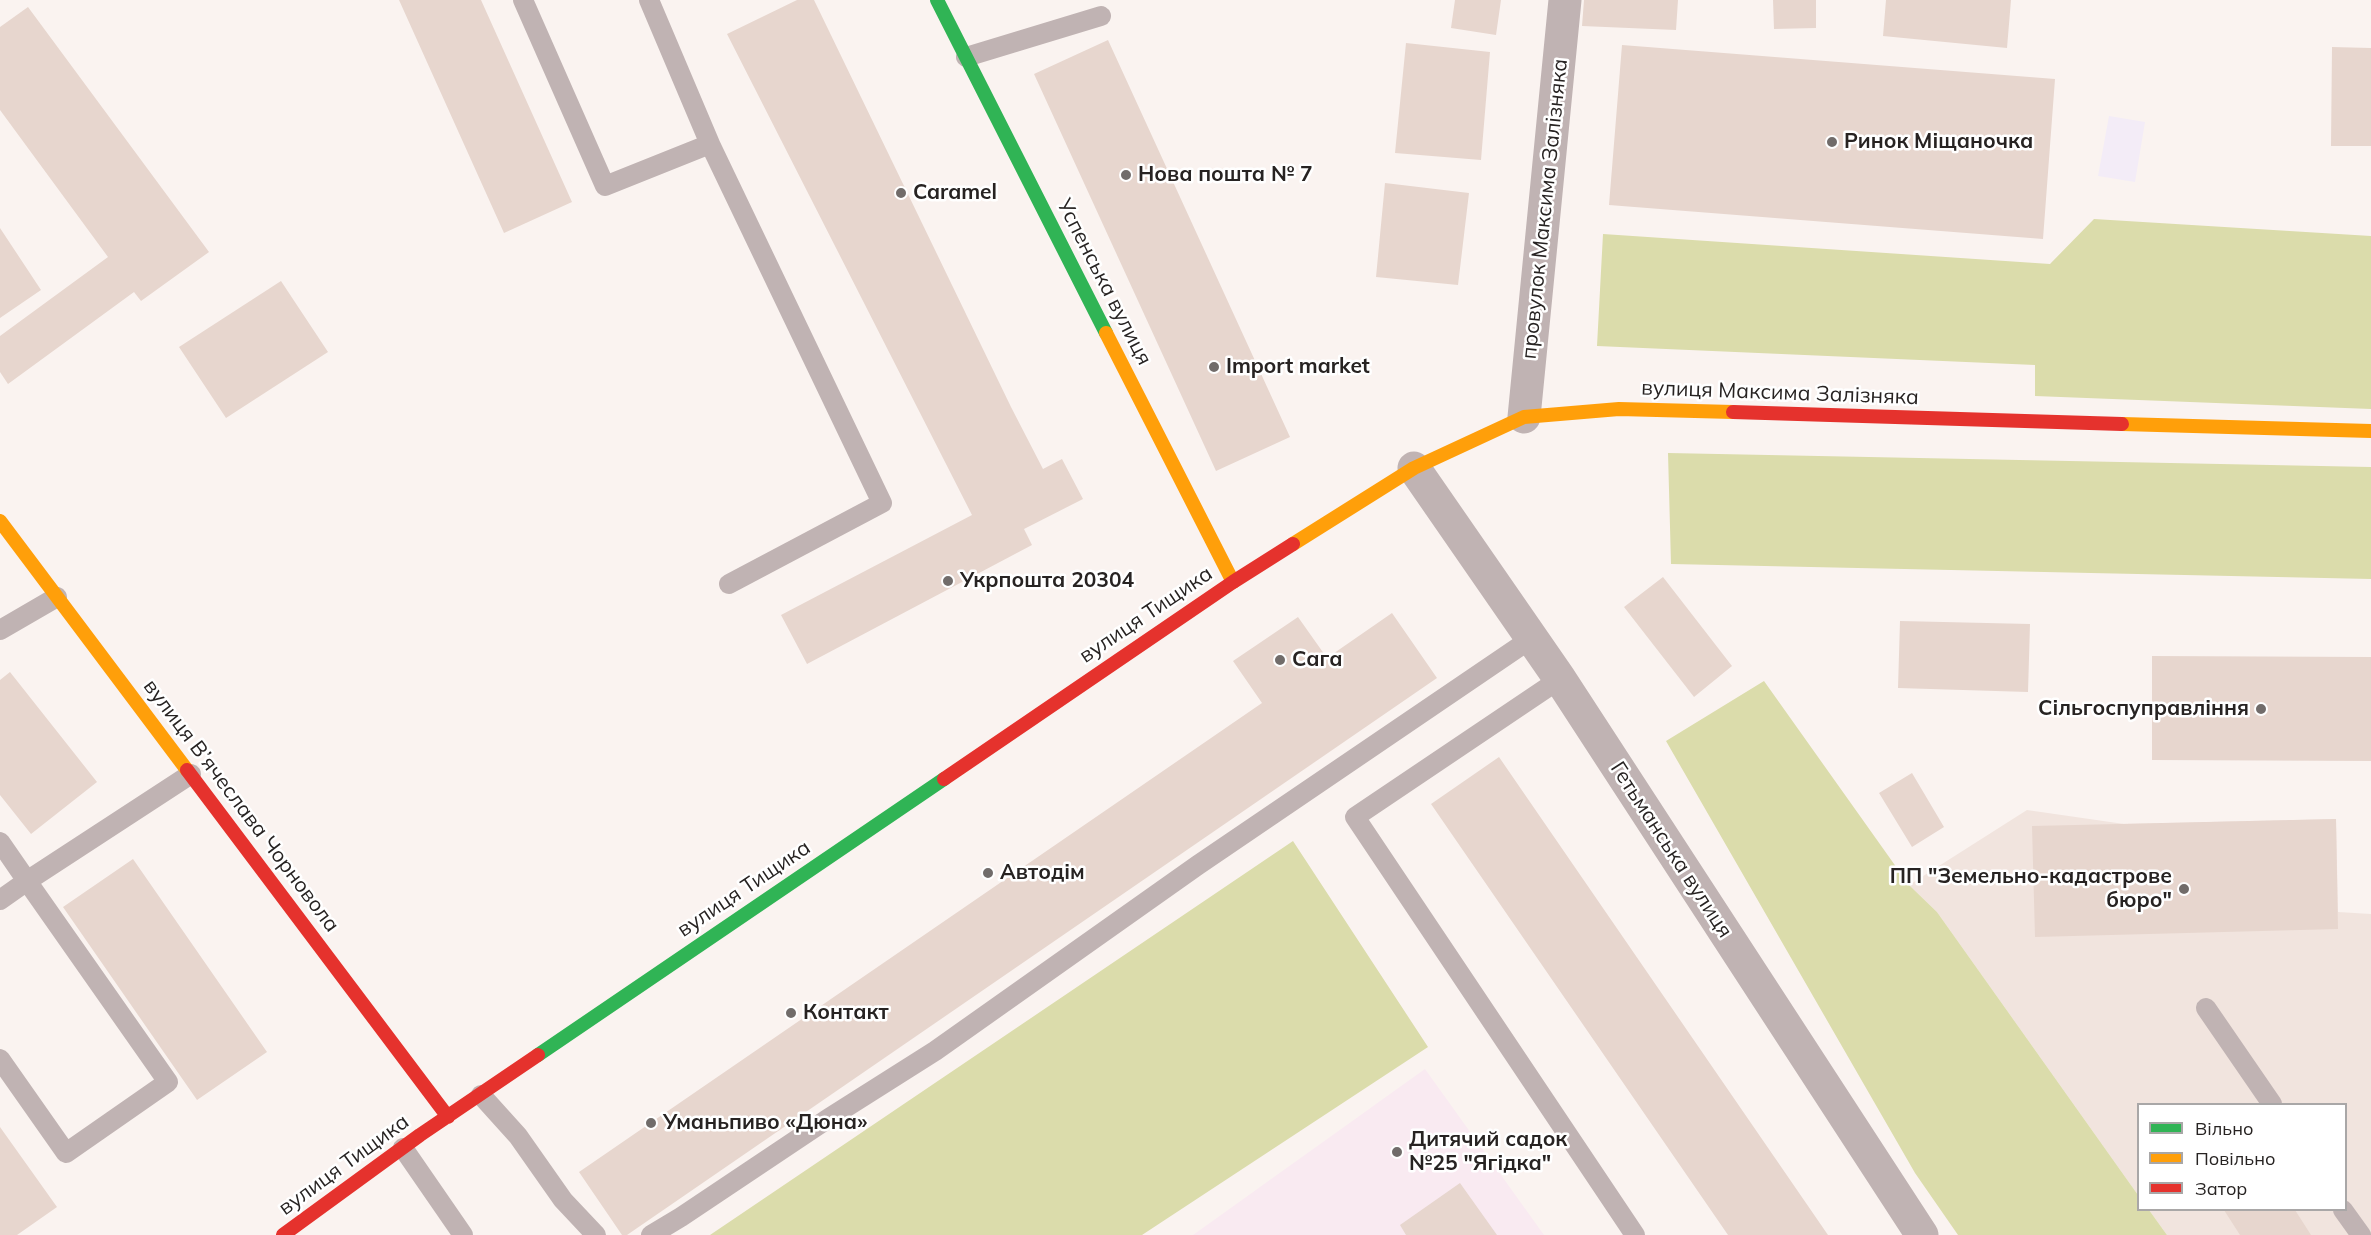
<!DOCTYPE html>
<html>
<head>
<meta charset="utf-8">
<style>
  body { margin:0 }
  #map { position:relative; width:2371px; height:1235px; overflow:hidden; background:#faf3f0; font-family:Mulish,sans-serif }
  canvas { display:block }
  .legend { position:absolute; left:2137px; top:1103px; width:210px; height:108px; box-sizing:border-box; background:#fff; border:2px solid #a9a7a7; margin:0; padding:8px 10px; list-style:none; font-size:18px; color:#272322 }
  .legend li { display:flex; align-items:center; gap:12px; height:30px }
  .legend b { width:30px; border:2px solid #a9a7a7 }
</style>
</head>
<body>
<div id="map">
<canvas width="2371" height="1235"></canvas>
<ul class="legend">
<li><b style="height:8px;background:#30b455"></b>Вільно</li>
<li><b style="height:8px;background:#ff9f0a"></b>Повільно</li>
<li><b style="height:8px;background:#e5322d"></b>Затор</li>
</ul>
</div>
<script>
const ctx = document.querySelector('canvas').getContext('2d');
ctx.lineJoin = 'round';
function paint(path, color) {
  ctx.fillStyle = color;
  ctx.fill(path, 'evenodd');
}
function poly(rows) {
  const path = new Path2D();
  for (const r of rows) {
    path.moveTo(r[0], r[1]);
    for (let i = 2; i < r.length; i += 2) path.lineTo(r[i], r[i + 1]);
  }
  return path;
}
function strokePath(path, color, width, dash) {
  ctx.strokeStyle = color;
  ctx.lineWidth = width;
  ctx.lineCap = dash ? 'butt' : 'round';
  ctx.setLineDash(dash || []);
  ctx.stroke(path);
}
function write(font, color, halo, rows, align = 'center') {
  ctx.font = font + ' Mulish,sans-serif';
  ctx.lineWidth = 5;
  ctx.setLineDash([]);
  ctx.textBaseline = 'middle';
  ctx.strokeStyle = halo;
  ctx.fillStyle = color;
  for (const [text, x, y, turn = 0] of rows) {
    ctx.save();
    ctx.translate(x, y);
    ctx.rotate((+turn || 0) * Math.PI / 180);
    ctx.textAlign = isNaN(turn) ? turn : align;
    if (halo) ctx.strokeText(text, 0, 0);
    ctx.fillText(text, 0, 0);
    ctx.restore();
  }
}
const commercial = poly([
  [2109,116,2145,122,2135,182,2098,176]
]);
const built = poly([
  [2027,810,2124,824,2336,819,2338,912,2371,914,2371,1235,2167,1235,2149,1210,2346,1210,2346,1104,2138,1104,2138,1195,1937,912,1909,885]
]);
const education = poly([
  [1425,1069,1544,1235,1193,1235]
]);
const green = poly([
  [2094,219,2371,236,2371,409,2035,396,2035,365,1597,346,1603,234,2050,264],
  [1668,453,2371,467,2371,579,1671,564],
  [1764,681,1909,885,1937,912,2138,1195,2138,1210,2149,1210,2167,1235,1958,1235,1915,1173,1666,741],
  [1293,841,1428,1047,1142,1235,710,1235]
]);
const building = poly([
  [399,0,481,0,572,202,504,233],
  [797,0,814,0,1011,407,1043,469,1062,459,1083,499,1024,529,1032,545,807,664,781,615,972,515,727,34],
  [1455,0,1501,0,1496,35,1451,28],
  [1584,0,1678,0,1676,30,1582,26],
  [1773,0,1816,0,1816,28,1774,29],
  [1886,0,2011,0,2007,48,1883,36],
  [28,7,209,252,141,301,134,292,8,384,0,372,0,336,108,257,0,110,0,27],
  [1108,40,1290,437,1216,471,1034,74],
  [1406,43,1490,52,1481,160,1395,153],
  [1622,45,2055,79,2043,239,1609,205],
  [2332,47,2371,48,2371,146,2331,146],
  [1385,183,1469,193,1458,285,1376,277],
  [0,228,41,290,0,318],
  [281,281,328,352,226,418,179,347],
  [1663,577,1732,666,1694,697,1624,607],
  [1392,613,1437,678,627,1235,622,1235,579,1172,1262,703,1233,661,1298,617,1327,658],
  [1900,621,2030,624,2028,692,1898,688],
  [2152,656,2371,657,2371,761,2152,760],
  [10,672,97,782,31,834,0,795,0,680],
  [1499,757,1828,1235,1728,1235,1431,804],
  [1912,773,1944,827,1912,847,1879,793],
  [2336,819,2338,929,2035,937,2032,826],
  [133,859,267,1052,197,1100,63,907],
  [0,1127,57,1207,17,1235,0,1235],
  [1460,1183,1497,1235,1406,1235,1400,1225],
  [2224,1210,2295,1210,2311,1235,2240,1235]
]);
const lane = poly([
  [523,0,605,186,710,144,649,0],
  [966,57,1101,16],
  [710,144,882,503,729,584],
  [0,630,57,597],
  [1560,679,1355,817,1635,1235],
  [0,842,27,881,191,774],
  [0,900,27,881,168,1082,66,1153,0,1059],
  [2206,1008,2272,1104],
  [481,1095,518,1136,563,1200,596,1235],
  [403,1148,463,1235],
  [2343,1210,2361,1235],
  [651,1235,681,1217,826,1120,935,1051,1198,865,1532,638]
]);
const street = poly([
  [1524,417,1565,0],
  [1414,468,1560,679,1922,1235]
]);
const fast = poly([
  [937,0,1106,333],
  [538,1055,944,779]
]);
const slow = poly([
  [1106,333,1233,582],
  [2122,424,2371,431],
  [0,521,187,770],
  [1293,544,1414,468,1524,417,1619,409,1733,412]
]);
const jam = poly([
  [1733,412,2122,424],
  [187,770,448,1117],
  [944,779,1233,582,1293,544],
  [283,1235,420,1135,538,1055]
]);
const markers = [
  [1832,142,6,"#716c6a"],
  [1126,175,6,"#716c6a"],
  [901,193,6,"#716c6a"],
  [1214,367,6,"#716c6a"],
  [948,581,6,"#716c6a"],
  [1280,660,6,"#716c6a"],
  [2261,709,6,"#716c6a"],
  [988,873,6,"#716c6a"],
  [2184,889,6,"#716c6a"],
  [791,1013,6,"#716c6a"],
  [651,1123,6,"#716c6a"],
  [1397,1152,6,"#716c6a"]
];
const poiNames = [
  ["Ринок Міщаночка",1844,142],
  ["Нова пошта № 7",1138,175],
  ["Caramel",913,193],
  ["Import market",1226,367],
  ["Укрпошта 20304",960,581],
  ["Сага",1292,660],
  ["Сільгоспуправління",2249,709,"right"],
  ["Автодім",1000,873],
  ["ПП \"Земельно-кадастрове",2172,877,"right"],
  ["бюро\"",2172,901,"right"],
  ["Контакт",803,1013],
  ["Уманьпиво «Дюна»",663,1123],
  ["Дитячий садок",1409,1140],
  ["№25 \"Ягідка\"",1409,1164]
];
const streetNames = [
  ["провулок Максима Залізняка",1545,209,-84],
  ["Успенська вулиця",1104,282,63],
  ["вулиця Максима Залізняка",1780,393,2],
  ["вулиця Тищика",1146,615,-34],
  ["вулиця В’ячеслава Чорновола",241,806,53],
  ["Гетьманська вулиця",1671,850,57],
  ["вулиця Тищика",744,889,-34],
  ["вулиця Тищика",344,1165,-36]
];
paint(commercial, '#f3ecf7');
paint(built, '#f1e4de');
paint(education, '#f9eaf1');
paint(green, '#dbdcab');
paint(building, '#e7d6ce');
strokePath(lane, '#c0b3b3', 20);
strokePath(street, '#c0b3b3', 33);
strokePath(fast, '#30b455', 14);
strokePath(slow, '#ff9f0a', 14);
strokePath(jam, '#e5322d', 14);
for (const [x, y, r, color] of markers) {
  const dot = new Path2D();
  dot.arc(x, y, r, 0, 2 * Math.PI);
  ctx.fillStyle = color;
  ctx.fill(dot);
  strokePath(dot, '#fff', 2);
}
write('bold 21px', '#272322', '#fff', poiNames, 'left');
write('21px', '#272322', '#fff', streetNames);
</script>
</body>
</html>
